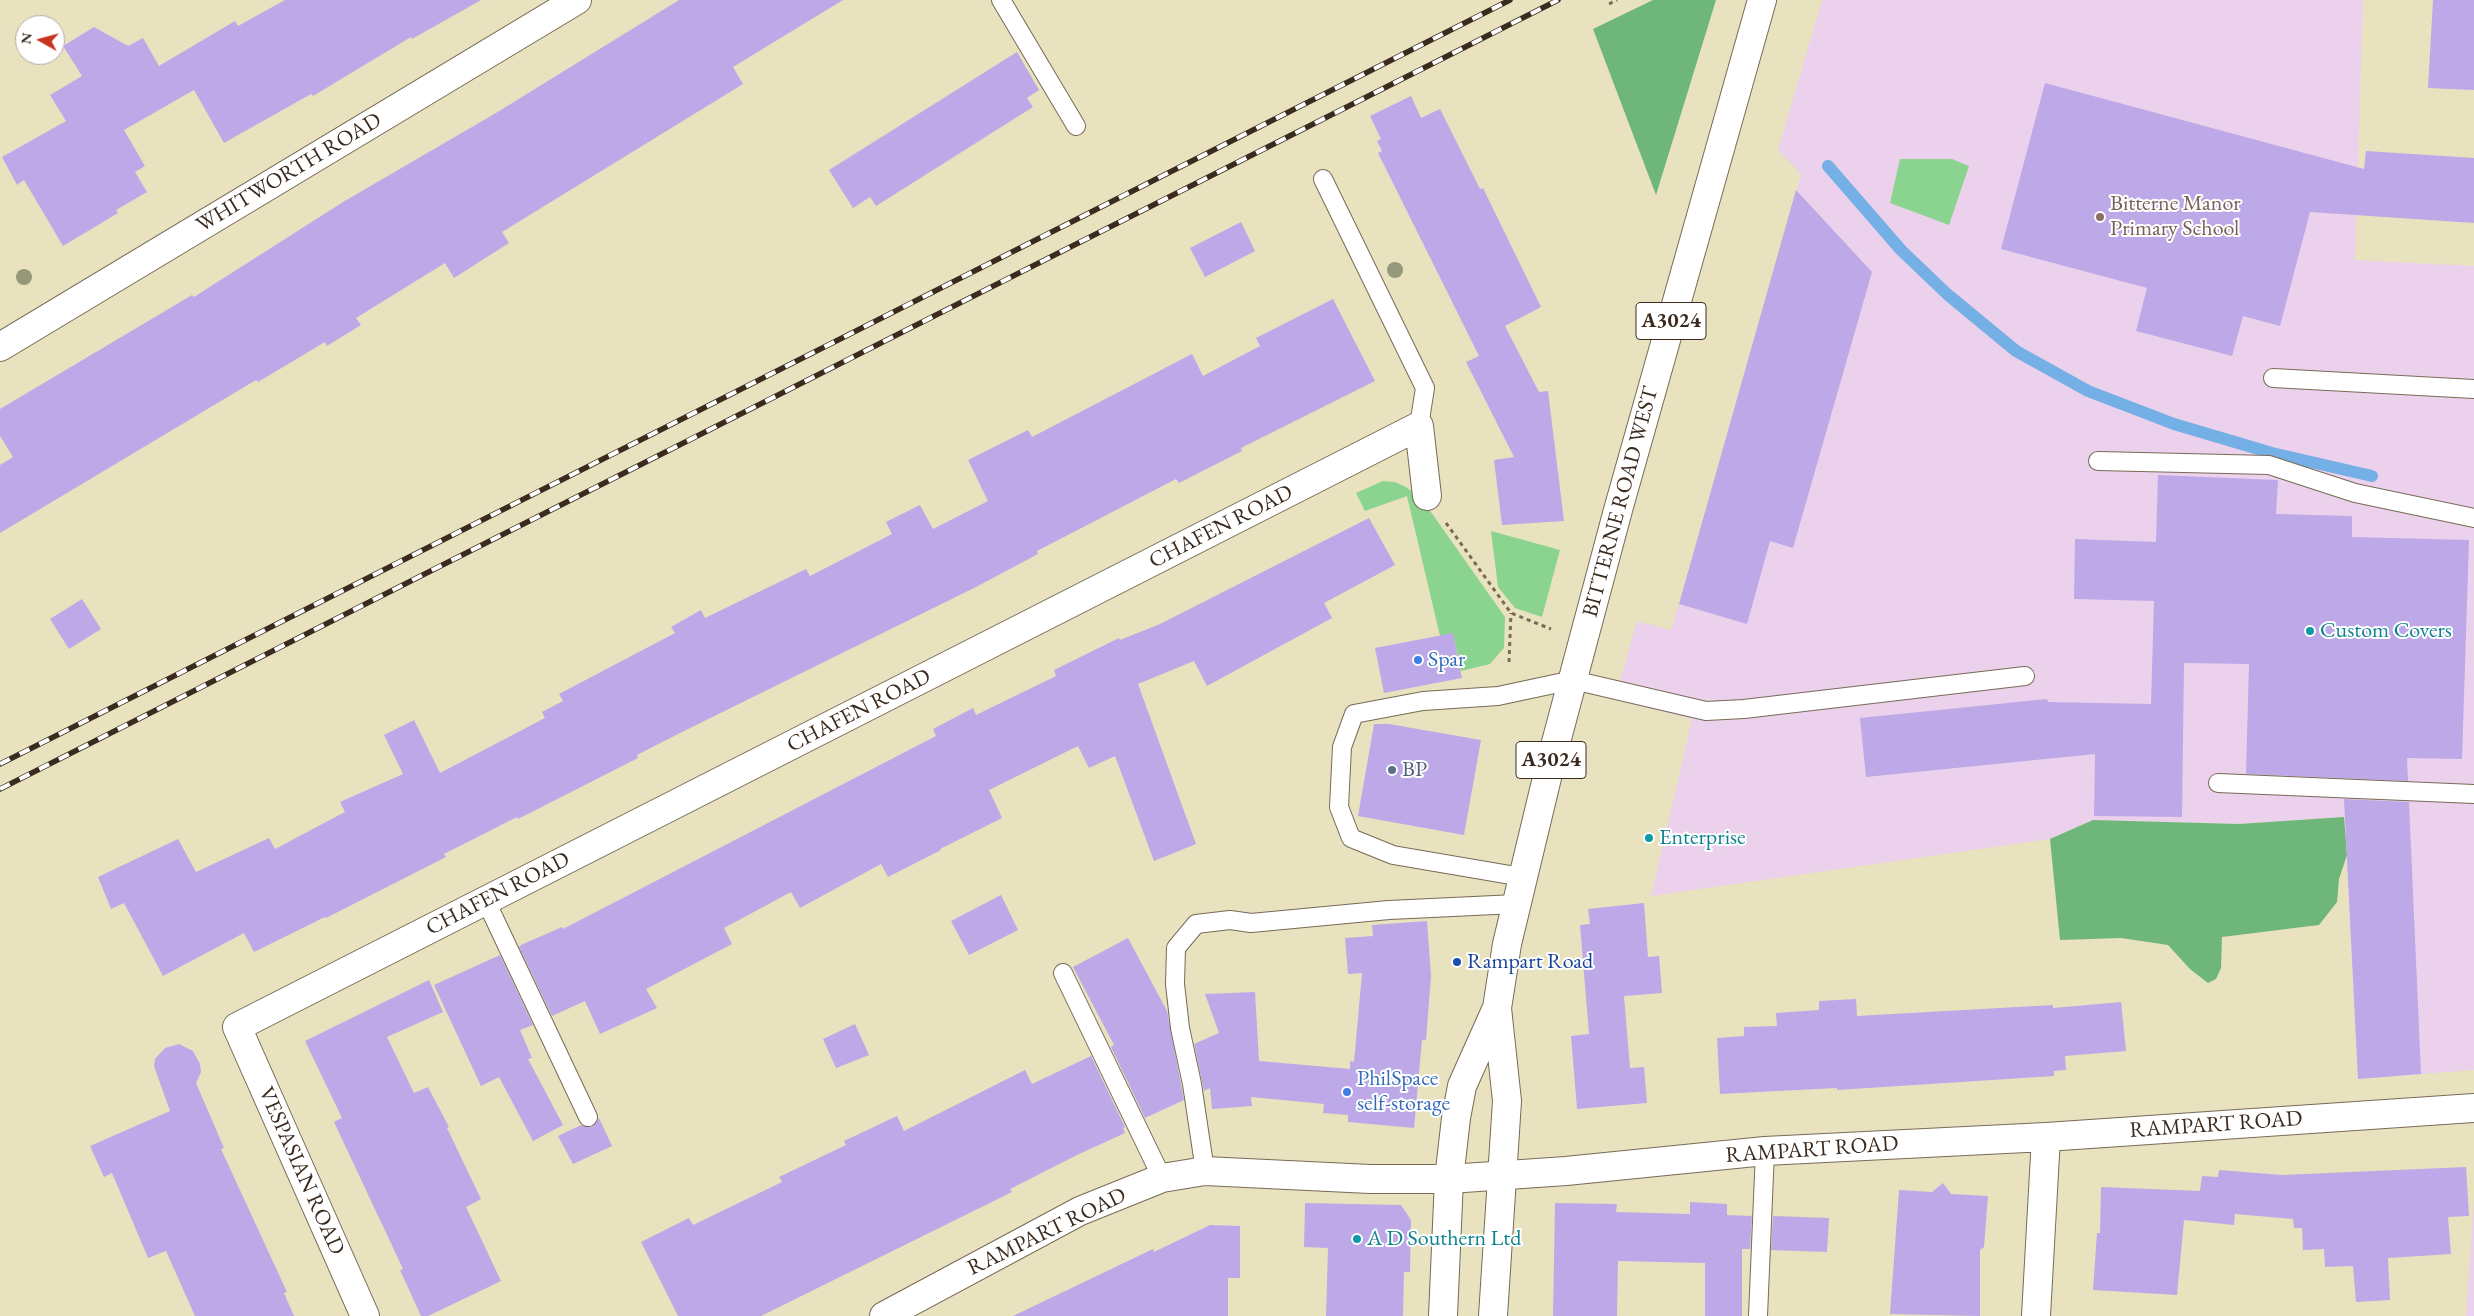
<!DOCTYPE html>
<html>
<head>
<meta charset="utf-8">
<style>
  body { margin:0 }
  #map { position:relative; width:2474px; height:1316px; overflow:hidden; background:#e9e2bf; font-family:"EB Garamond",serif }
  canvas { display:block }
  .north { position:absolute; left:15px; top:15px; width:50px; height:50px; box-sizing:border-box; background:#fff; border:1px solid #b1aaa5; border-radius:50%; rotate:277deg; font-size:14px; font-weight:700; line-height:20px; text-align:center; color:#3b2a1e }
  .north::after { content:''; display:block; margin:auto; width:18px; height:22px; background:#c8321e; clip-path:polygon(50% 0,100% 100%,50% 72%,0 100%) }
</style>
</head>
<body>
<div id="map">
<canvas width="2474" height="1316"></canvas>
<div class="north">N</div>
</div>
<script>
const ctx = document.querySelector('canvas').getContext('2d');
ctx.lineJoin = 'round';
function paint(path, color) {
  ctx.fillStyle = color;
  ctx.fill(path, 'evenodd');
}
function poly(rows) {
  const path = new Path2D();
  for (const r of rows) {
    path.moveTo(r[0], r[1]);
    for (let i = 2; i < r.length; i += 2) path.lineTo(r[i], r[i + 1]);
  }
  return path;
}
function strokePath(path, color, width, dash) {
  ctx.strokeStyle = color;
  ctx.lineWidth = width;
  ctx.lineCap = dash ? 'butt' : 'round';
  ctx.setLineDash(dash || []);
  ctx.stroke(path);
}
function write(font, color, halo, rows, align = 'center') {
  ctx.font = font + ' "EB Garamond",serif';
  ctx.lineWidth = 4;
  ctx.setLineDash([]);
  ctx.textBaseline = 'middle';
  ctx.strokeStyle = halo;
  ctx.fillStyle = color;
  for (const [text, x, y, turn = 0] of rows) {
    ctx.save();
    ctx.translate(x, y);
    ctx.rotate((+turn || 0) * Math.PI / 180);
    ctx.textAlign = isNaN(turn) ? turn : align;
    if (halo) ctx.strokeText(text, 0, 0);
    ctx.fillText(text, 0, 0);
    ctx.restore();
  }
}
const built = poly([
  [1822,0,2363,0,2355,260,2474,266,2474,1070,2358,1079,2344,817,2239,824,2093,820,2050,839,1651,896,1692,719,1615,700,1637,621,1671,630,1679,604,1801,174,1778,150],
  [2474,1196,2474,1316,2466,1316]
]);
const green = poly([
  [1900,159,1952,159,1969,166,1949,225,1890,203],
  [1383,481,1395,482,1406,487,1421,498,1505,617,1504,648,1490,664,1461,671,1453,633,1440,636,1407,496,1365,511,1356,493],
  [1491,531,1560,550,1542,617,1515,608,1498,587]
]);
const forest = poly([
  [1653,0,1716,0,1656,195,1593,29],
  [2344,817,2347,855,2339,879,2337,902,2319,925,2222,937,2221,968,2216,979,2208,983,2190,969,2168,945,2121,938,2060,940,2050,839,2093,820,2239,824]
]);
const stream = poly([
  [1828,166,1901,250,1947,294,2016,351,2088,391,2174,424,2272,453,2372,476]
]);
const building = poly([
  [285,0,481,0,412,39,411,37,313,96,311,94,224,143,194,90,124,130,145,166,135,172,147,192,116,210,118,213,63,246,24,180,17,185,2,157,66,121,50,95,82,76,63,46,94,27,128,46,143,38,159,66,235,21,238,26],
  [679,0,843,0,733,67,743,84,502,232,509,243,454,278,445,263,356,318,361,325,327,346,325,342,258,382,256,380,0,533,0,465,13,457,0,436,0,409,192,295,194,297,343,202,496,113],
  [2433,0,2474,0,2474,90,2428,88],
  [1017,52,1039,90,1027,98,1033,107,876,206,870,197,853,208,829,170],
  [2045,83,2364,169,2366,151,2474,158,2474,223,2310,212,2280,326,2243,316,2232,356,2136,331,2147,288,2001,249],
  [1411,96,1421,118,1440,109,1480,189,1483,188,1541,307,1505,326,1539,392,1548,391,1564,521,1502,525,1494,460,1514,457,1466,362,1479,356,1378,153,1382,151,1377,141,1381,139,1370,116],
  [1796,190,1872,272,1793,548,1770,541,1747,624,1679,604],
  [1241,222,1255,251,1205,277,1190,248],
  [1333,299,1375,381,1241,448,1242,451,1179,483,1176,479,1037,551,1038,554,976,587,678,734,637,755,638,758,518,819,517,817,444,854,446,857,326,918,325,917,254,952,244,933,163,976,124,903,111,909,98,877,178,839,196,872,269,838,275,849,345,812,340,802,403,774,384,735,414,720,440,773,545,718,542,712,563,701,559,694,675,633,671,627,701,610,705,618,806,569,810,576,892,534,886,522,920,505,933,529,988,501,968,460,1028,430,1032,437,1192,354,1203,376,1260,346,1256,338],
  [2158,475,2278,480,2276,514,2352,516,2352,537,2469,540,2462,759,2407,758,2408,781,2246,774,2249,664,2184,663,2182,817,2094,816,2095,754,1866,777,1860,718,2047,699,2048,702,2151,704,2154,601,2074,599,2075,539,2156,542],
  [1369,518,1395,565,1324,603,1332,618,1207,686,1194,661,1138,684,1196,844,1154,861,1115,756,1089,768,1078,746,989,790,1002,818,940,849,941,850,888,877,881,864,800,908,791,892,724,928,732,944,646,989,657,1008,600,1034,585,1001,552,1016,519,947,521,945,562,927,563,929,936,736,933,729,973,708,976,715,1056,676,1054,670,1119,638,1120,640,1160,624],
  [82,599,101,629,69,649,50,619],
  [1453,633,1462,678,1384,693,1375,648],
  [1374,724,1389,724,1481,740,1464,835,1358,816],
  [2344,799,2409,802,2421,1074,2358,1079],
  [1001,895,1018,930,969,955,951,921],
  [1644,903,1648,957,1659,956,1662,993,1624,996,1630,1068,1644,1067,1647,1103,1577,1109,1571,1036,1589,1034,1580,925,1590,924,1588,909],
  [1427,921,1431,976,1426,1040,1422,1040,1414,1128,1348,1122,1348,1115,1323,1113,1324,1104,1251,1097,1252,1106,1212,1109,1210,1088,1204,1091,1194,1044,1219,1033,1205,994,1255,992,1259,1061,1350,1069,1350,1061,1354,1062,1362,973,1348,974,1345,938,1373,936,1372,925],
  [1128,938,1167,1011,1184,1100,1145,1118,1111,1047,1114,1045,1073,967],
  [500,955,533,1025,520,1030,532,1058,528,1059,563,1125,533,1141,499,1077,481,1086,434,985],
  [429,980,443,1012,387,1037,414,1093,428,1087,449,1127,447,1128,481,1199,466,1207,501,1281,428,1316,421,1316,400,1270,403,1269,334,1122,342,1118,305,1041],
  [1856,999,1857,1016,2053,1005,2053,1008,2121,1002,2126,1051,2065,1056,2066,1070,2054,1071,2054,1076,1837,1090,1837,1088,1720,1094,1717,1038,1744,1036,1744,1027,1777,1026,1776,1013,1819,1010,1819,1001],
  [855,1024,869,1055,836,1068,823,1039],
  [179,1044,193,1051,200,1064,201,1072,196,1083,224,1148,221,1149,287,1292,284,1293,294,1316,195,1316,166,1251,148,1258,112,1173,104,1177,90,1146,170,1111,154,1066,155,1059,165,1048],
  [1091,1056,1125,1127,1123,1128,1125,1133,1077,1155,1010,1189,1012,1192,761,1316,678,1316,641,1242,689,1218,693,1225,782,1182,779,1177,846,1145,844,1141,897,1116,904,1131,1025,1070,1032,1084],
  [599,1118,612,1146,573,1164,558,1136,581,1125,592,1127],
  [2466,1167,2469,1216,2448,1217,2451,1254,2388,1258,2390,1300,2356,1302,2353,1266,2325,1267,2324,1249,2303,1250,2302,1228,2294,1228,2293,1219,2235,1214,2234,1225,2184,1220,2177,1295,2093,1290,2097,1233,2100,1233,2101,1187,2200,1191,2202,1176,2218,1177,2219,1170,2282,1175],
  [1943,1183,1951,1194,1988,1196,1984,1247,1980,1250,1980,1316,1890,1314,1899,1190,1932,1192],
  [1690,1202,1727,1204,1727,1215,1752,1216,1750,1249,1742,1249,1742,1316,1705,1316,1705,1263,1618,1261,1617,1316,1553,1316,1555,1203,1617,1204,1616,1212,1690,1214],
  [1305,1203,1401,1205,1411,1220,1410,1272,1404,1272,1403,1316,1326,1316,1328,1248,1304,1247],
  [1773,1216,1829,1218,1827,1252,1771,1250],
  [1210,1225,1240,1226,1240,1278,1228,1278,1228,1316,1013,1316,1153,1249,1154,1252]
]);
const path = poly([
  [1609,4,1617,0],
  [1446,523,1511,613,1551,629],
  [1509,662,1511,613]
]);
const lane = poly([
  [1001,0,1076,126],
  [1323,179,1425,388,1419,426],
  [2273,378,2474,389],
  [2098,461,2269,465,2355,493,2474,518],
  [2218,783,2474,794],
  [1522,877,1393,855,1351,838,1339,807,1342,747,1354,714,1423,701,1498,696,1573,680,1706,711,1744,709,2025,676],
  [486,901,588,1117],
  [1063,973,1162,1178],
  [1205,1171,1192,1084,1180,1028,1175,984,1176,948,1196,924,1230,920,1251,923,1389,910,1516,904],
  [1758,1316,1765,1151]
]);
const street = poly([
  [0,347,577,0],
  [365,1316,237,1027,1419,426,1427,496],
  [884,1316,1080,1211,1162,1178,1205,1171,1370,1179,1449,1179,1566,1171,1765,1151,2046,1137,2474,1108],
  [2036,1316,2046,1137]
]);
const primary = poly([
  [1443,1316,1449,1179,1456,1118,1462,1086,1496,1010],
  [1493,1316,1507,1101,1497,1008,1507,944,1551,761,1618,510,1762,0]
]);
const rail = poly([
  [0,764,1510,0],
  [0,789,1558,0]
]);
const trees = [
  [1395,270],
  [24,277]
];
const markers = [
  [2100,217,5,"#8d6e63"],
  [2310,631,5,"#0f9aa8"],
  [1418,660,5,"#3f7fe0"],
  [1392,770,5,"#5c6f8a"],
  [1649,838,5,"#0f9aa8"],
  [1457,962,5,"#1a4fb4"],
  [1347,1092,5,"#3f7fe0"],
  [1357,1239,5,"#0f9aa8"]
];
const shields = [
  [1671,321,70],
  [1551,760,70]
];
const shieldNames = [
  ["A3024",1671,321],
  ["A3024",1551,760]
];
const streetNames = [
  ["WHITWORTH ROAD",289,173,-31],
  ["BITTERNE ROAD WEST",1621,502,-75],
  ["CHAFEN ROAD",1221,527,-27],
  ["CHAFEN ROAD",859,711,-27],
  ["CHAFEN ROAD",498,894,-27],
  ["RAMPART ROAD",2216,1125,-4],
  ["RAMPART ROAD",1812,1150,-4],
  ["VESPASIAN ROAD",301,1171,66],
  ["RAMPART ROAD",1047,1232,-26]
];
const educationNames = [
  ["Bitterne Manor",2110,204],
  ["Primary School",2110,229]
];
const cultureNames = [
  ["Custom Covers",2320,631],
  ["Enterprise",1659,838],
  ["A D Southern Ltd",1367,1239]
];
const shopNames = [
  ["Spar",1428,660],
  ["PhilSpace",1357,1079],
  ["self-storage",1357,1104]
];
const serviceNames = [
  ["BP",1402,770]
];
const transitNames = [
  ["Rampart Road",1467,962]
];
paint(built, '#ebd1eb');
paint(green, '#8ad490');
paint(forest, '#6fb67a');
strokePath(stream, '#74afe5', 12);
paint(building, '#bda9e7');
strokePath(lane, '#786a56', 20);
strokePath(street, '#786a56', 30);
strokePath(primary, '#786a56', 30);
strokePath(path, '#786a56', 3, [4, 4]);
strokePath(lane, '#fff', 18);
strokePath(street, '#fff', 28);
strokePath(primary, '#fff', 28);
strokePath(rail, '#3b2a1e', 5.5);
strokePath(rail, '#fff', 4, [11]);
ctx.fillStyle = '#969979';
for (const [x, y] of trees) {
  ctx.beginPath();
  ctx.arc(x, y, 8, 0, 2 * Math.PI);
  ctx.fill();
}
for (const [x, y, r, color] of markers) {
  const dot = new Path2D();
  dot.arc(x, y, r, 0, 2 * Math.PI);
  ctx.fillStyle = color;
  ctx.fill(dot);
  strokePath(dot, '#fff', 2);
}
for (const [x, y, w] of shields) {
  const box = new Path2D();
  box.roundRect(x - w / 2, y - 18.5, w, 37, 4);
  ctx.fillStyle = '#fff';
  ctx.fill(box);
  strokePath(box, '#3b2a1e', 1);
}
write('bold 21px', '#3b2a1e', null, shieldNames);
write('22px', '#3b2a1e', '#fff', streetNames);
write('22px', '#785e54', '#fff', educationNames, 'left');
write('22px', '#0d838f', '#fff', cultureNames, 'left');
write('22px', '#366cbe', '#fff', shopNames, 'left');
write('22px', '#4e5e75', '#fff', serviceNames, 'left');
write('22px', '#164399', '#fff', transitNames, 'left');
</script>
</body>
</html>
